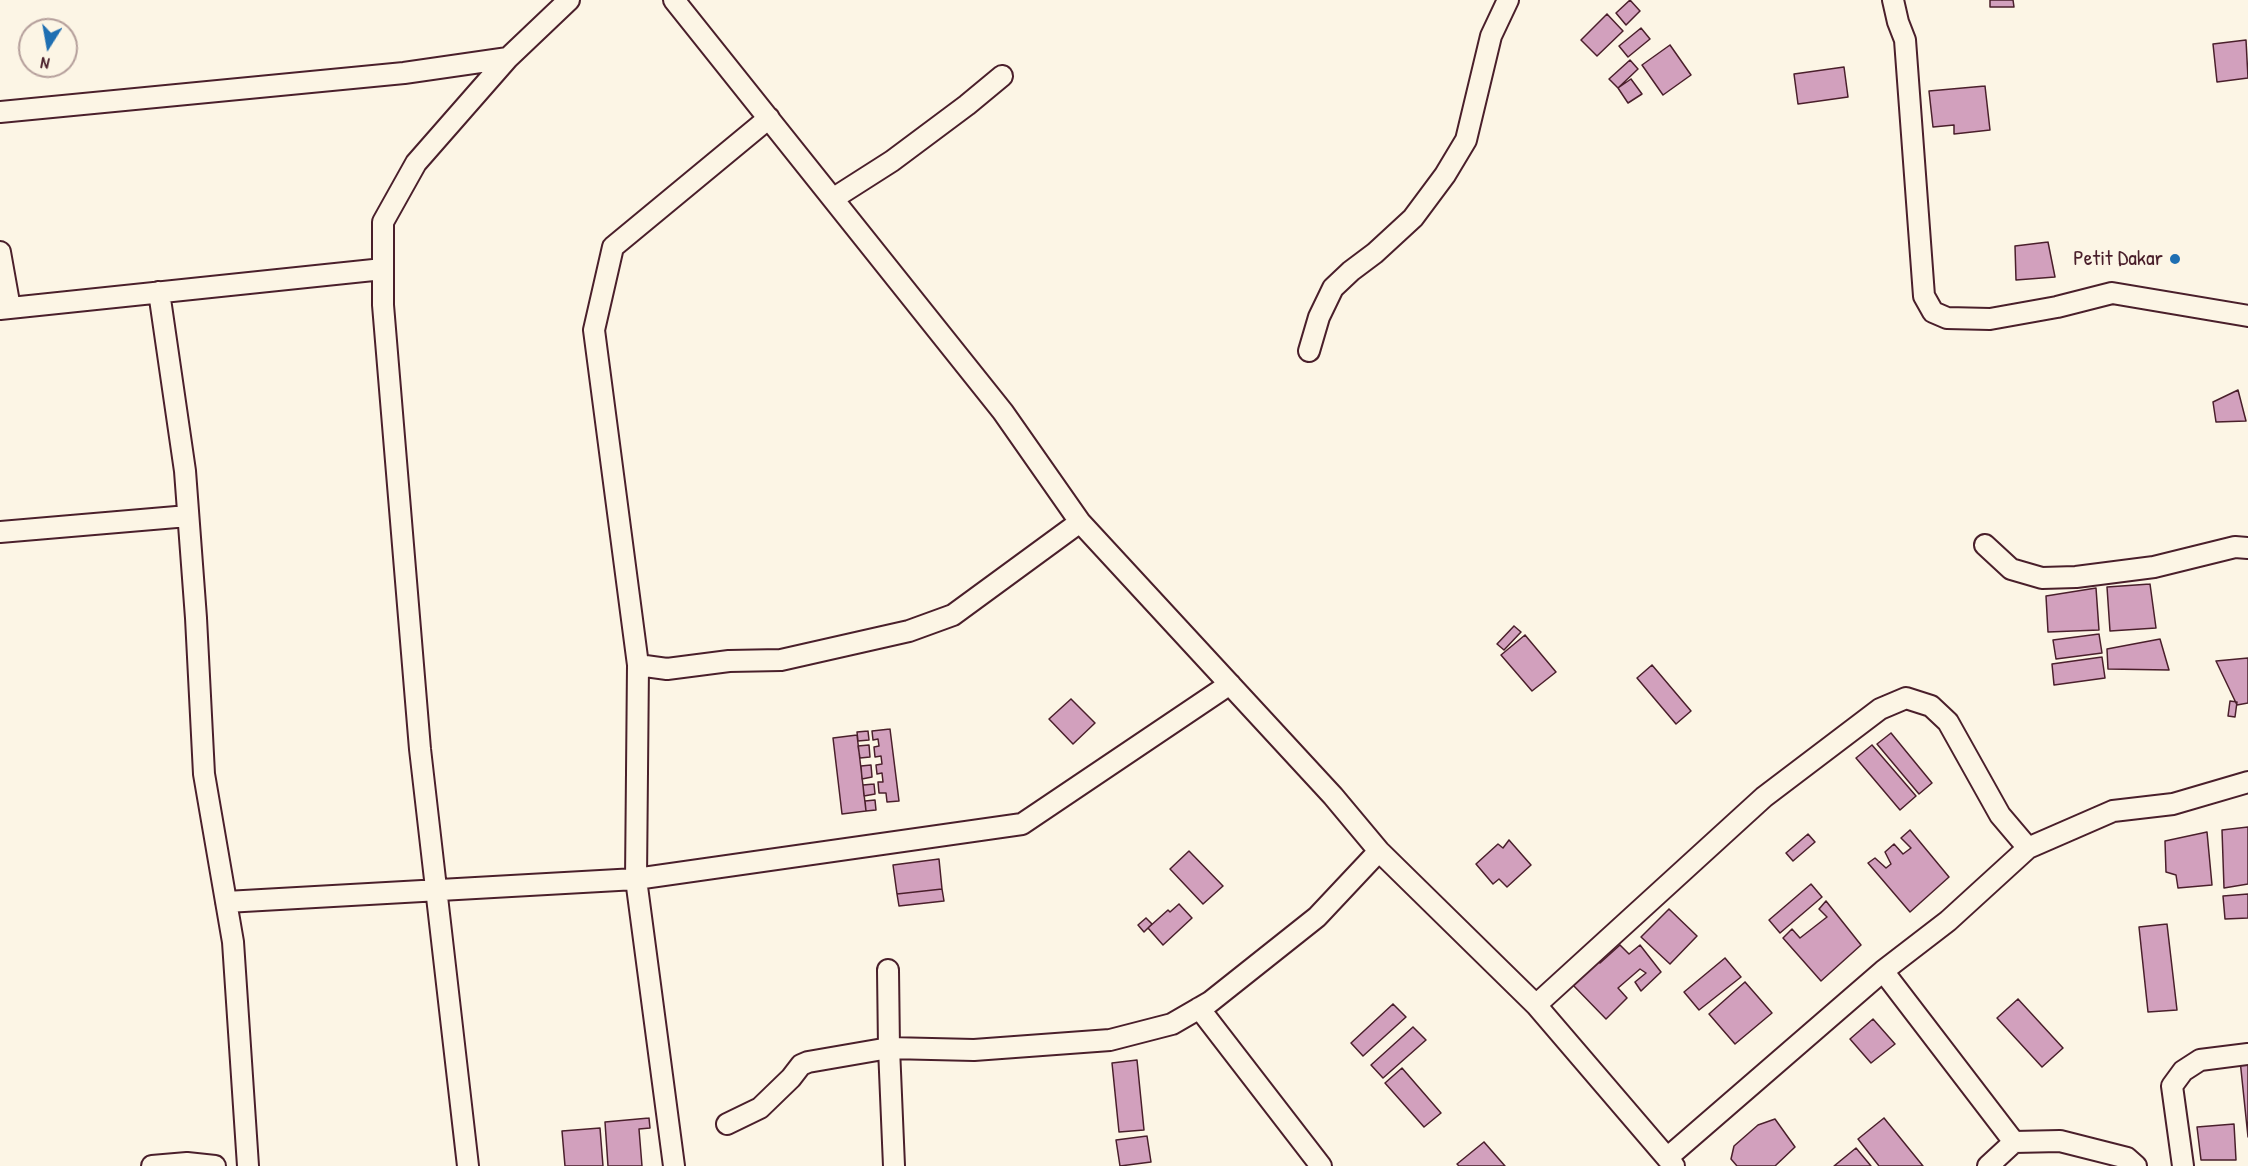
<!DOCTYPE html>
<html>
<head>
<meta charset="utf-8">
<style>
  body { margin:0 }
  #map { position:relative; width:2248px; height:1166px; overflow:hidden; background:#fcf5e5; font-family:"Patrick Hand",sans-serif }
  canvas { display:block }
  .north { position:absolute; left:18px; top:18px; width:60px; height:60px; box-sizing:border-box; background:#fcf5e5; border:2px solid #b59f9b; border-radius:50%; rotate:191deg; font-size:16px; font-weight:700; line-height:24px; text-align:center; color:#4a1f2b }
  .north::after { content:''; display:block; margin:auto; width:21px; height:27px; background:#1f6fb2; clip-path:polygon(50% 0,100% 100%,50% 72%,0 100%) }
</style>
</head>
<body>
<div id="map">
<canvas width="2248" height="1166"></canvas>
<div class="north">N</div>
</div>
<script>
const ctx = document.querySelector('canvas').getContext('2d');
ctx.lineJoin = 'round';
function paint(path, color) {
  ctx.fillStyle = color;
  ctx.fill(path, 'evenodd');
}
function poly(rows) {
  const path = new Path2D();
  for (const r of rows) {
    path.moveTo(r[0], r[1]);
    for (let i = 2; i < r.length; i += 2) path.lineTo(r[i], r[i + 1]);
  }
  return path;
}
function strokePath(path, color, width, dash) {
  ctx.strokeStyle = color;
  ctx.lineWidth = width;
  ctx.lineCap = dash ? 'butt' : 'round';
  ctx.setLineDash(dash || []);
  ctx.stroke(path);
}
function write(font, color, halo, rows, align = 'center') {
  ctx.font = font + ' "Patrick Hand",sans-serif';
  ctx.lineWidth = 4.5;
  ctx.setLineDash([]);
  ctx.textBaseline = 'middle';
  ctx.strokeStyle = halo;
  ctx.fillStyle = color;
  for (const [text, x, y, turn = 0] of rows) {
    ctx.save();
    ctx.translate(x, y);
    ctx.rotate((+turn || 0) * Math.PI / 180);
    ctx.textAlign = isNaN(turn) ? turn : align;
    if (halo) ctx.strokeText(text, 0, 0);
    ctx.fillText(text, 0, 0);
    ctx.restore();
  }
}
const building = poly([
  [1630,0,1640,11,1626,25,1616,13,1630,0],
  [1990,0,2013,0,2014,7,1990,7,1990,0],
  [1607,14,1623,31,1597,56,1581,40,1607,14],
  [1641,28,1650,39,1628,57,1619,46,1641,28],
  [2246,40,2248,78,2217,82,2213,44,2246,40],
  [1670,45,1691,75,1663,95,1642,65,1670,45],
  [1630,60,1638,69,1618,88,1609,79,1630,60],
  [1844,67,1848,97,1798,104,1794,74,1844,67],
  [1631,79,1642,94,1628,103,1618,88,1631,79],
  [1985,86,1990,130,1954,134,1954,125,1933,127,1929,91,1985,86],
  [2048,242,2055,277,2016,280,2015,246,2048,242],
  [2238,390,2246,421,2216,422,2213,402,2238,390],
  [2150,584,2156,628,2110,631,2107,587,2150,584],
  [2096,588,2099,630,2048,632,2046,596,2096,588],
  [1514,626,1521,632,1504,650,1497,644,1514,626],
  [2099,634,2102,653,2056,659,2053,640,2099,634],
  [1525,635,1556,672,1532,691,1501,655,1525,635],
  [2160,639,2169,670,2108,669,2107,649,2160,639],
  [2102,657,2105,678,2054,685,2052,664,2102,657],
  [2248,658,2248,703,2237,705,2216,661,2248,658],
  [1652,665,1691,711,1676,724,1637,678,1652,665],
  [1071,699,1095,723,1073,744,1049,719,1071,699],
  [2230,701,2237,702,2235,717,2228,716,2230,701],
  [890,729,899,801,887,802,886,793,879,793,878,782,883,782,882,773,877,774,876,765,882,764,881,756,875,757,874,747,879,746,878,739,873,740,872,731,890,729],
  [868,731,869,740,858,741,857,732,868,731],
  [1891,733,1932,783,1919,794,1877,744,1891,733],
  [857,735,866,811,842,814,833,738,857,735],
  [869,745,870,757,860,758,858,746,869,745],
  [1872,745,1916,796,1900,810,1856,758,1872,745],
  [871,765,872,777,862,779,861,766,871,765],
  [874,784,875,794,864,796,863,785,874,784],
  [875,800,876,810,866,811,865,801,875,800],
  [2248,827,2248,884,2224,888,2222,830,2248,827],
  [1910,830,1949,877,1910,912,1868,863,1875,858,1886,868,1891,864,1885,852,1894,844,1903,854,1911,848,1901,838,1910,830],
  [2207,832,2212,885,2178,888,2176,875,2166,872,2165,841,2207,832],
  [1808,834,1815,842,1793,861,1786,853,1808,834],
  [1509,840,1531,865,1507,887,1499,879,1493,884,1476,864,1498,844,1503,848,1509,840],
  [1189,851,1223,886,1203,904,1170,869,1189,851],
  [939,859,942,889,897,894,893,865,939,859],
  [1811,884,1822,897,1780,933,1769,920,1811,884],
  [942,889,944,901,899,906,897,894,942,889],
  [2248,894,2248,918,2225,919,2223,896,2248,894],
  [1826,901,1861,945,1821,981,1783,938,1792,929,1800,938,1827,917,1819,909,1826,901],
  [1179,904,1192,918,1163,945,1148,928,1168,910,1170,912,1179,904],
  [1669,909,1697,936,1670,964,1641,937,1669,909],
  [1146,918,1152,924,1144,932,1138,925,1146,918],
  [2167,924,2177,1010,2148,1012,2139,927,2167,924],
  [1620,945,1629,954,1640,945,1661,972,1641,991,1635,982,1646,973,1640,969,1618,988,1627,998,1606,1019,1571,983,1596,960,1600,963,1620,945],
  [1725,958,1741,977,1699,1010,1684,992,1725,958],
  [1745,982,1772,1013,1735,1044,1709,1014,1745,982],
  [2018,999,2063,1048,2042,1067,1997,1018,2018,999],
  [1393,1004,1406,1017,1363,1056,1351,1043,1393,1004],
  [1873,1019,1895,1044,1871,1063,1850,1039,1873,1019],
  [1413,1027,1426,1040,1383,1078,1371,1065,1413,1027],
  [1137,1060,1144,1130,1119,1132,1112,1063,1137,1060],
  [2240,1060,2248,1060,2248,1137,2240,1060],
  [1402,1068,1441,1113,1424,1127,1385,1083,1402,1068],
  [649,1118,650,1128,639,1129,642,1166,608,1166,605,1122,649,1118],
  [1884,1118,1923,1166,1879,1166,1858,1139,1884,1118],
  [1775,1119,1795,1147,1775,1166,1737,1166,1731,1159,1734,1146,1758,1125,1775,1119],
  [2234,1124,2236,1160,2201,1160,2197,1127,2234,1124],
  [600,1128,603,1166,565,1166,562,1131,600,1128],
  [1147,1136,1151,1162,1120,1166,1116,1140,1147,1136],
  [1484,1142,1505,1166,1459,1166,1457,1164,1484,1142],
  [1856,1148,1871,1166,1834,1166,1856,1148]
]);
const minor = poly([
  [674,0,1003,412,1080,522,1333,796,1379,851,1536,1005,1674,1166],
  [1893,0,1898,22,1905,40,1924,296,1933,312,1947,318,1990,319,2057,307,2112,293,2248,316],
  [0,112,404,73,508,58],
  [834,198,892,161,967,105,1002,76],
  [0,252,10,308],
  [159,292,185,471,196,618,204,774,233,942,248,1166],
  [0,309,383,269],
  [1309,351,1319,317,1333,288,1351,271,1375,253,1413,218,1445,175,1466,140,1491,36,1508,0],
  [0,532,188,516],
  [1985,545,2011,569,2042,578,2076,577,2154,567,2235,547,2248,548],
  [638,665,667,669,729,661,781,660,909,631,953,615,1080,522],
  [226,902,636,879,1022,824,1230,684],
  [888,970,889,1048,894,1166],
  [1883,971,2014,1142,2060,1141,2127,1158,2136,1166],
  [1536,1005,1764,797,1880,709,1906,698,1931,706,1948,722,2000,815,2028,848],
  [1199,1008,1321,1166],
  [727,1124,760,1108,791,1078,801,1065,808,1062,889,1048,974,1050,1110,1040,1172,1024,1210,1002,1317,917,1379,851],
  [1667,1158,1883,971,1948,921,2028,848,2113,811,2173,804,2248,782],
  [152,1166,187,1163,215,1166],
  [468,1166,420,749,383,305,383,222,416,163,508,58,569,0],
  [674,1166,636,879,638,665,594,330,613,247,769,118],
  [1988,1166,2014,1142],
  [2183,1166,2172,1086,2183,1071,2200,1060,2248,1054]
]);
const markers = [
  [2175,259,6,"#1f6fb2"]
];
const poiNames = [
  ["Petit Dakar",2163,259]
];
paint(building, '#d2a0bd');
strokePath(building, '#4a1f2b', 1.5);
strokePath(minor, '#4a1f2b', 24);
strokePath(minor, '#fcf5e5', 20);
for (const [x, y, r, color] of markers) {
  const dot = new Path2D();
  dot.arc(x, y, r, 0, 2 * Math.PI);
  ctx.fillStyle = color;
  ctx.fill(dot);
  strokePath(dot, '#fcf5e5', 2);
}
write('22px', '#4a1f2b', '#fcf5e5', poiNames, 'right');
</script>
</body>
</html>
